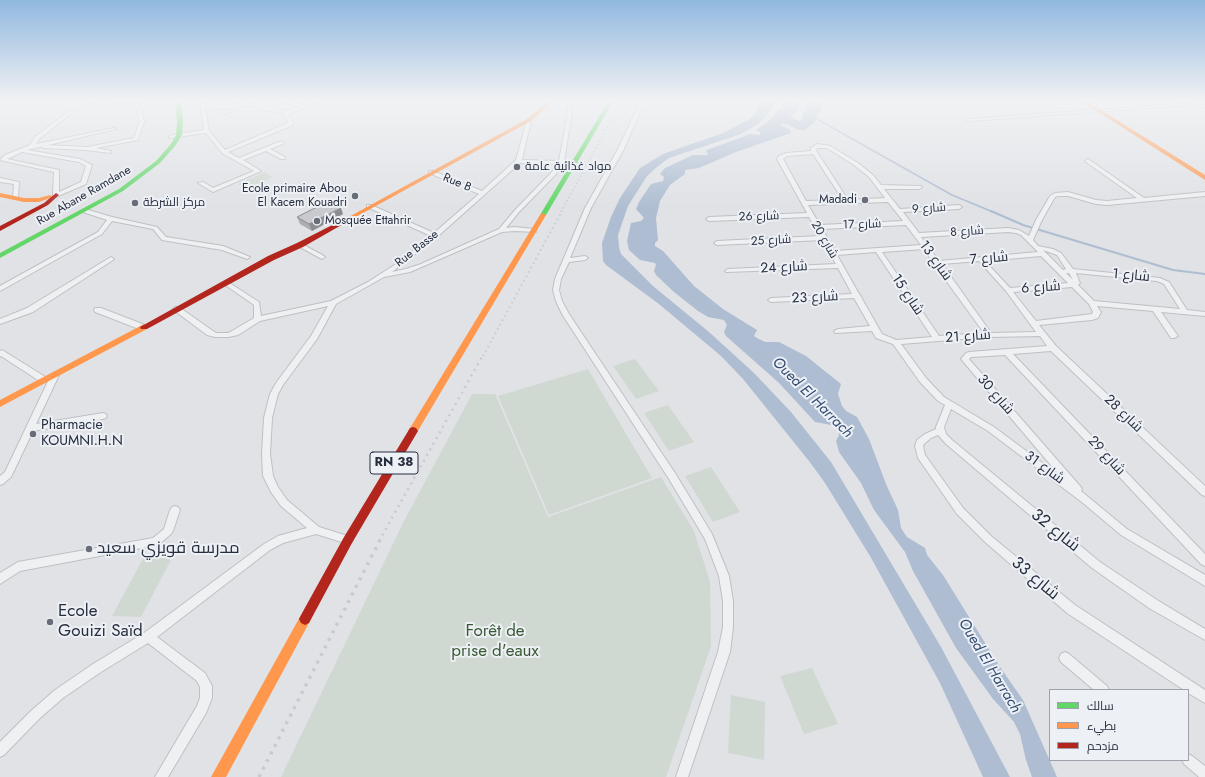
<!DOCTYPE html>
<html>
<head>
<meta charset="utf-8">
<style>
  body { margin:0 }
  #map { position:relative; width:1205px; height:777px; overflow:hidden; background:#e0e2e6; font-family:Jost,Cairo,sans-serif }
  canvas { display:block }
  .legend { position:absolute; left:1049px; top:689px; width:140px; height:72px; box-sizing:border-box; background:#edf0f5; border:1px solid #9ea2ac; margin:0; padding:5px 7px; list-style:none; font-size:12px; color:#272e3e }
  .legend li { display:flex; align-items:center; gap:8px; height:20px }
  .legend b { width:20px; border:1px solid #9ea2ac }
</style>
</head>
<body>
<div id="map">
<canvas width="1205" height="777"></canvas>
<ul class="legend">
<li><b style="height:5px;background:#63d668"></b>سالك</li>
<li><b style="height:5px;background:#ff974d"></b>بطيء</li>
<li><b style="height:5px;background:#b3261e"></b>مزدحم</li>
</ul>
</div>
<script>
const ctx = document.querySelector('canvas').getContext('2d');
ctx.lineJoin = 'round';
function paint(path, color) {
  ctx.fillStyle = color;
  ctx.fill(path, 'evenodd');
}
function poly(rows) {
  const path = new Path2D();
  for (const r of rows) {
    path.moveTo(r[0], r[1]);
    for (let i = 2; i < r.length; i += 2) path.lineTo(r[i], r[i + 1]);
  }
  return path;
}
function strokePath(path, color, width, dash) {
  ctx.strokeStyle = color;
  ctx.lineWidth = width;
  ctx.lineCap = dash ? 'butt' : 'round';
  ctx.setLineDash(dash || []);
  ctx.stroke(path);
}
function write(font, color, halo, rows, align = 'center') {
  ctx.font = font + ' Jost,Cairo,sans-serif';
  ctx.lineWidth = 4;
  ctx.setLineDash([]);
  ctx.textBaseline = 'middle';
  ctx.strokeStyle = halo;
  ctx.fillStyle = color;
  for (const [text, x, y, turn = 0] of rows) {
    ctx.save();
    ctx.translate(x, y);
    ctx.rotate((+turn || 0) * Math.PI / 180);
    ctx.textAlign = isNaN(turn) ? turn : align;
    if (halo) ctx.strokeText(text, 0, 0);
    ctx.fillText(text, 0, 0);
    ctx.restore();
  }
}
const green = poly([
  [264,172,273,177,247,189,238,184],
  [635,359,659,391,636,399,613,366],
  [588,369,652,478,549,515,498,396],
  [472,394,495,394,548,517,661,477,694,531,710,582,711,646,666,777,281,777,403,523],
  [668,405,694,442,669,451,644,413],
  [711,467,740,512,713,522,685,476],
  [144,557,172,558,141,617,112,616],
  [812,668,838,724,804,734,780,676],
  [731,695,765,702,764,760,728,753]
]);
const water = poly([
  [767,100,778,100,764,118,758,124,741,134,669,158,657,167,647,176,628,206,618,235,619,247,621,254,653,286,709,332,754,373,791,412,831,462,941,647,1010,777,983,777,940,683,870,556,825,483,809,461,743,379,721,356,659,304,606,265,603,261,602,243,611,217,620,198,640,168,663,154,723,133,750,119,755,114,760,102],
  [785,100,797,100,798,103,797,111,790,117,799,121,802,120,803,113,807,109,805,106,806,103,811,100,822,100,822,106,815,122,805,130,799,130,787,124,781,124,780,125,790,130,791,133,736,152,699,168,685,170,685,174,670,185,660,201,656,218,658,240,655,243,655,246,663,251,694,286,723,309,757,330,754,336,757,338,765,342,779,342,806,356,841,384,838,394,842,406,846,411,857,417,869,439,886,484,898,510,901,528,907,537,925,548,927,555,943,575,1000,667,1023,700,1057,777,1032,777,1026,760,1020,734,1014,722,993,699,956,648,913,571,905,552,874,510,861,483,839,452,836,441,839,435,839,431,831,425,815,422,779,383,726,336,724,332,727,325,724,320,708,317,698,311,674,292,656,275,654,271,656,265,655,263,640,260,629,250,627,241,631,223,641,221,644,218,636,209,639,202,651,184,663,181,664,177,660,174,665,168,693,155,706,155,708,154,706,151,707,150,750,134,760,135,760,132,756,130,771,119,778,110,785,109,780,105]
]);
const streamFar1 = poly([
  [795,105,807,113],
  [815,118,952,195,993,212]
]);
const stream = poly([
  [991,211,1023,225,1173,270,1205,274]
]);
const street = poly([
  [88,100,150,101,152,102,141,110,144,121,138,140,96,148,111,151,111,153,86,150,43,148,42,147,45,145,88,147,134,138,140,121,137,110,145,103,90,102,88,102,88,100],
  [200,100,204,100,209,131,225,150,288,123,284,114,245,105,226,114,208,109,208,107,226,111,241,104,226,100,235,100,286,111,299,107,271,100,281,100,303,105,315,100,322,100,289,114,293,124,293,125,228,152,239,158,281,141,284,143,283,144,270,149,285,157,285,159,281,159,266,151,243,160,261,171,213,192,198,183,203,182,213,188,254,171,222,153,206,133,170,138,169,137,172,135,204,130,200,100],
  [568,100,572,100,571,118,564,161,575,161,578,163,575,165,562,164,556,174,519,212,506,228,515,227,534,229,536,230,536,232,515,231,502,232,410,272,384,277,336,304,317,339,283,385,278,394,272,418,270,454,273,476,278,487,287,500,319,527,351,537,353,540,351,543,348,544,316,534,283,543,270,550,157,637,205,673,212,686,212,698,206,713,168,777,155,777,197,706,200,698,200,687,197,681,148,643,101,672,63,698,40,718,4,755,0,757,0,742,32,710,55,690,93,664,144,633,264,544,278,536,307,528,281,506,271,492,263,476,262,454,264,418,270,394,276,383,311,336,328,306,260,321,238,335,228,337,215,337,207,335,175,311,173,309,175,307,179,307,213,331,216,333,228,333,232,331,254,318,254,305,224,284,224,282,228,282,259,302,261,316,331,301,368,282,396,264,431,236,367,207,367,205,371,205,434,233,479,194,429,173,429,171,433,171,482,191,516,160,527,120,529,119,531,120,522,160,559,161,567,118,568,100],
  [520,163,557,164,552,172,515,210,499,229,421,264,406,269,392,272,437,237,520,163],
  [641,100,645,100,624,149,591,208,570,258,585,256,588,258,585,260,569,262,561,279,559,290,562,301,569,314,675,473,712,534,729,576,733,601,733,627,730,652,688,777,676,777,718,652,723,627,723,601,719,576,705,539,669,479,562,314,556,301,553,290,555,279,585,208,618,149,641,100],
  [1205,102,1205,104,969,121,967,120,969,119,1205,102],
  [69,111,73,112,39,139,36,144,114,128,116,129,27,150,80,159,92,165,86,184,56,197,53,195,54,172,0,160,5,155,30,145,35,137,69,111],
  [22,152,79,162,86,166,81,182,59,192,59,170,7,159,22,152],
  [817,144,830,146,858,163,873,175,881,185,921,186,922,187,919,189,884,189,900,209,959,205,962,207,959,209,903,212,919,233,1008,228,1019,230,1029,236,1036,220,1050,196,1055,193,1068,192,1096,200,1107,201,1137,198,1086,162,1085,161,1088,159,1144,198,1205,192,1205,196,1107,205,1096,204,1068,196,1058,196,1055,197,1042,220,1033,240,1038,246,1053,249,1061,253,1073,269,1160,278,1169,282,1187,310,1205,312,1205,316,1161,312,1178,336,1174,338,1171,338,1153,311,1097,306,1101,312,1098,318,1092,320,1039,325,1056,346,1205,486,1205,496,1202,495,1051,351,1013,354,1205,554,1205,566,1201,564,1005,355,971,357,969,359,1080,486,1082,489,1081,491,1127,529,1205,575,1205,586,1121,535,1083,503,988,431,951,409,944,427,946,434,952,440,1100,562,1157,600,1205,629,1205,640,1149,608,1092,568,946,444,938,435,931,438,924,444,923,446,925,455,963,508,991,536,1075,605,1205,690,1205,703,1188,693,1188,690,1184,690,1067,613,985,542,957,514,918,458,915,446,917,440,925,434,936,429,936,427,945,405,938,401,920,382,893,344,876,338,872,331,835,333,834,331,838,329,870,326,854,298,771,302,768,300,771,298,852,294,838,268,726,272,725,271,728,269,836,264,822,240,717,245,714,243,717,241,820,236,809,217,709,221,706,219,709,217,807,213,777,159,779,156,786,153,811,151,811,148,817,144],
  [818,148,827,148,854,165,869,177,885,198,848,200,817,152,816,149,818,148],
  [813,154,843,200,806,201,783,159,787,156,813,154],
  [888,202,903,221,820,225,808,205,888,202],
  [906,225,921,245,835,251,822,229,906,225],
  [1008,232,1016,233,1021,235,1038,252,939,261,921,237,1008,232],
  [924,249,934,264,984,333,939,336,882,252,924,249],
  [1043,250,1057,255,1066,269,1063,270,1043,250],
  [876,252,932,337,896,340,882,334,861,297,861,296,859,294,837,255,876,252],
  [1041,256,1068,283,1010,288,985,261,1041,256],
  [979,261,1006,291,1036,332,991,333,942,264,979,261],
  [1066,273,1069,273,1073,280,1066,273],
  [1076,273,1157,281,1164,284,1180,309,1094,301,1078,285,1080,283,1076,273],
  [1072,287,1089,304,1093,312,1092,314,1036,321,1013,292,1072,287],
  [1040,336,1047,346,969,352,966,353,961,359,1060,476,994,427,944,397,926,378,901,344,989,337,1040,336],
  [0,178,19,182,18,199,13,198,14,184,0,182,0,178],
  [85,209,112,217,157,227,166,237,223,246,250,257,247,259,222,250,162,240,153,229,112,221,102,234,0,291,0,286,98,232,107,220,83,212,83,210,85,209],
  [300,243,324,256,325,257,322,259,320,258,298,246,297,245,300,243],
  [111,257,114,259,113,260,33,312,0,324,0,319,27,308,111,257],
  [95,308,101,308,145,325,146,327,142,329,139,329,95,312,94,310,95,308],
  [2,350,47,378,48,380,47,382,41,382,1,356,0,357,0,351,2,350],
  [55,372,59,375,36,424,103,413,106,414,107,416,106,418,103,419,33,431,11,477,3,484,0,485,0,476,5,472,51,375,55,372],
  [175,506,178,507,180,510,173,531,171,534,158,545,20,571,0,584,0,573,18,562,153,538,164,529,170,510,172,507,175,506],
  [1065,652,1069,654,1107,686,1109,690,1094,690,1061,662,1059,658,1061,654,1065,652],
  [1188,754,1192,756,1205,766,1205,777,1199,777,1184,764,1182,760,1188,760,1188,754]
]);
const fast = poly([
  [175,100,181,100,183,122,182,135,175,146,160,163,123,191,0,258,0,253,119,189,156,161,171,144,176,135,177,122,175,100],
  [609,100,614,100,546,215,543,217,541,216,540,215,609,100]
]);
const slow = poly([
  [550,100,555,100,531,121,352,219,348,219,347,218,527,119,550,100],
  [1079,100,1085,100,1205,175,1205,180,1079,100],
  [0,193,24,198,39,198,50,195,53,197,39,202,24,202,0,197,0,193],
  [543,213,546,215,416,434,410,434,408,431,410,428,540,215,543,213],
  [144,324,147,325,148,327,147,329,0,407,0,400,144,324],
  [305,613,309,615,311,619,309,623,226,777,211,777,301,615,305,613]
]);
const jam = poly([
  [56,193,59,195,48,205,0,231,0,226,44,203,56,193],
  [350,216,352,217,352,219,303,247,274,260,147,329,141,329,140,327,268,256,297,243,350,216],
  [413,427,416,428,418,431,352,543,309,623,305,625,301,623,299,619,301,615,344,537,410,428,413,427]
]);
const railFar3 = poly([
  [561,212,622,100]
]);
const railFar2 = poly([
  [483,356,562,211]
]);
const railFar1 = poly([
  [379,541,483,355]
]);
const rail = poly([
  [259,777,380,540]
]);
const wall = poly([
  [343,214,312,231,300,224,297,217]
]);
const shadedWall = poly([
  [341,208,343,214,312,231,309,224]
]);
const building = poly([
  [327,202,341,208,309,224,297,217,327,202]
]);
const markers = [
  [517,167,4,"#686d79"],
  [355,196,4,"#686d79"],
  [865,200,4,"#686d79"],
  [135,203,4,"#686d79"],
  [317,221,4,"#686d79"],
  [33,434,4,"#686d79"],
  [89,549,4,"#686d79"],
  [50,622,4,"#686d79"]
];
const farPoinames = [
  ["مواد غذائية عامة",525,167],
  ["Ecole primaire Abou",347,189,"right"],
  ["El Kacem Kouadri",347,203,"right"],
  ["Madadi",857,200,"right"],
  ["مركز الشرطة",143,203],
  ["Mosquée Ettahrir",325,221]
];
const farStreetnames = [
  ["Rue B",457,183,23],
  ["Rue Abane Ramdane",84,196,-30],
  ["شارع 9",929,209,-4],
  ["شارع 26",759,217,-2],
  ["شارع 17",862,225,-2],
  ["شارع 8",967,232,-4],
  ["شارع 20",824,240,60],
  ["شارع 25",771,241,-3],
  ["Rue Basse",417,249,-38]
];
const shields = [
  [394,463,48]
];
const shieldNames = [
  ["RN 38",394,463]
];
const streetNames = [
  ["شارع 7",989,259,-5],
  ["شارع 13",935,261,54],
  ["شارع 24",784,268,-3],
  ["شارع 1",1131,276,5],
  ["شارع 6",1041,288,-4],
  ["شارع 15",907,295,56],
  ["شارع 23",815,298,-3],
  ["شارع 21",968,337,-4],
  ["شارع 30",995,395,49],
  ["شارع 28",1123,414,44],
  ["شارع 29",1106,456,47],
  ["شارع 31",1044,468,36]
];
const poiNames = [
  ["Pharmacie",41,426],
  ["KOUMNI.H.N",41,442]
];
const waterNames = [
  ["Oued El Harrach",812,398,45],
  ["Oued El Harrach",989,666,59]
];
const nearStreetnames = [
  ["شارع 32",1055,531,39],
  ["شارع 33",1035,579,40]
];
const nearPoinames = [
  ["مدرسة قويزي سعيد",97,549],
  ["Ecole",58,612],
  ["Gouizi Saïd",58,632]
];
const nearParknames = [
  ["Forêt de",495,632],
  ["prise d'eaux",495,652]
];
paint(green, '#d0d9d1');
paint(water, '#aebdd1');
strokePath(streamFar1, '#aebdd1', 1.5);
strokePath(stream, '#aebdd1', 2);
strokePath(street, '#bec0c4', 2);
paint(street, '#eff0f2');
paint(fast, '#63d668');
paint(slow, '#ff974d');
paint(jam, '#b3261e');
strokePath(railFar3, '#c9cacd', 1.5, [1.5, 2.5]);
strokePath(railFar2, '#c9cacd', 2, [1.5, 3.5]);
strokePath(railFar1, '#c9cacd', 2.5, [2, 4.5]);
strokePath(rail, '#c9cacd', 3.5, [3, 5.5]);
paint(wall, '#acaeb1');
paint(shadedWall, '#8c8d90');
paint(building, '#c8cace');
strokePath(building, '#8c8d90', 1);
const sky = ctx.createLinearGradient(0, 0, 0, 209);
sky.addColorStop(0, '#91b8df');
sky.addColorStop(0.48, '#f1f2f4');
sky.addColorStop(1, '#f1f2f400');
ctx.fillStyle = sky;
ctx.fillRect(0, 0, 1205, 209);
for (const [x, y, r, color] of markers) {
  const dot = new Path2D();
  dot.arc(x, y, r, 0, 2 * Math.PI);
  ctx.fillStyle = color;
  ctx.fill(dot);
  strokePath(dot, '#edf0f5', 1.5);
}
write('12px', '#272e3e', '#edf0f5', farPoinames, 'left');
write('12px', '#272e3e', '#edf0f5', farStreetnames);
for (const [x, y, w] of shields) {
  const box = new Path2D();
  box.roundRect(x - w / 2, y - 11, w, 22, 3);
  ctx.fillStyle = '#edf0f5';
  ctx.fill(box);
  strokePath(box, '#272e3e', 1);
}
write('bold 13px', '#272e3e', null, shieldNames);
write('14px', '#272e3e', '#edf0f5', streetNames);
write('14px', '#272e3e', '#edf0f5', poiNames, 'left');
write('italic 15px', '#314b73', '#edf0f5', waterNames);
write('17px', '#272e3e', '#edf0f5', nearStreetnames);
write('17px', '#272e3e', '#edf0f5', nearPoinames, 'left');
write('17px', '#395a34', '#edf0f5', nearParknames);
</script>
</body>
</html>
